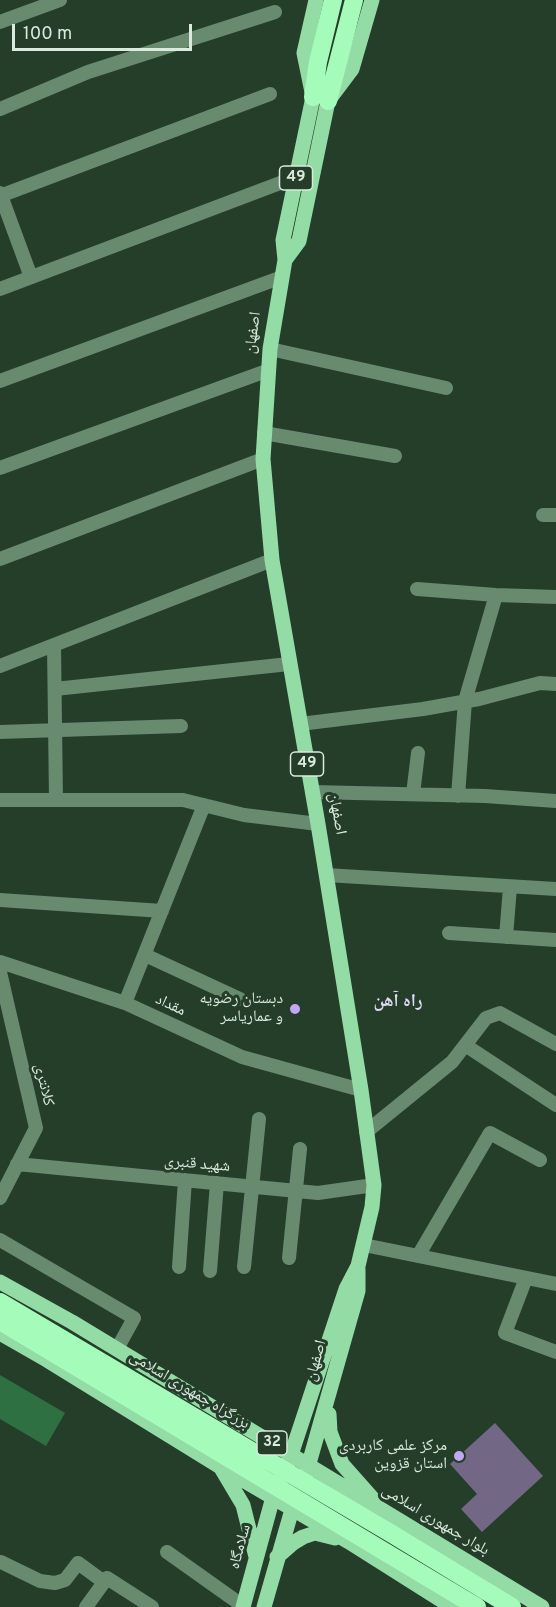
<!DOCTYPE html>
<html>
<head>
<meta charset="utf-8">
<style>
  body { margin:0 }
  #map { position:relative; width:556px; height:1607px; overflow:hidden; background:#243e2a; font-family:Overpass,sans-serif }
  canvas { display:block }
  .scale { position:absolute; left:12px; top:24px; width:180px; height:27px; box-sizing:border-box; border:3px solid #daeadd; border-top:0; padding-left:8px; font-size:18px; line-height:21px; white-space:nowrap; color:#daeadd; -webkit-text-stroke:4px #243e2a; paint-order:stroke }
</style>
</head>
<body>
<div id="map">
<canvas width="556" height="1607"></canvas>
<div class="scale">100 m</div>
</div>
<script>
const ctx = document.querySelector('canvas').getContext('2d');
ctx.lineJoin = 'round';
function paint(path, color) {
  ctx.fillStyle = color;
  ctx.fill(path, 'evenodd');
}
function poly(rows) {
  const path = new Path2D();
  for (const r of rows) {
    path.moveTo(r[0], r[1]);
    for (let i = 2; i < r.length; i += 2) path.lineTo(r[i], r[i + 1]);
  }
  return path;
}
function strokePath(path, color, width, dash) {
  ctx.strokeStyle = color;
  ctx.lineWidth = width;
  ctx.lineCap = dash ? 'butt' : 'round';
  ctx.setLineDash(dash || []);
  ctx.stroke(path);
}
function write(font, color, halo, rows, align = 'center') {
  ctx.font = font + ' Overpass,"Noto Naskh Arabic",sans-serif';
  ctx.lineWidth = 6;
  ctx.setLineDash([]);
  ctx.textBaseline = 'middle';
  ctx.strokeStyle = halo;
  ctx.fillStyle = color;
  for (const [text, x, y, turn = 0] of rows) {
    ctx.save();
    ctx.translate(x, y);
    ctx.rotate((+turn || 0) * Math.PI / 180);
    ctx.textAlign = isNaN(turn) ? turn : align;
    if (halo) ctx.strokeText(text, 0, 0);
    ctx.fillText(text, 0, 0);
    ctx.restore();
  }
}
const green = poly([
  [0,1375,65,1413,46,1446,0,1419]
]);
const building = poly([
  [495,1423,543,1476,482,1532,461,1509,477,1494,450,1464]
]);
const minor = poly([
  [0,22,60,0],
  [0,109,88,72,275,12],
  [0,193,31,277],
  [0,196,270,94],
  [0,289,296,177],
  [270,349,446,388],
  [0,381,282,277],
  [264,433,395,456],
  [0,468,269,370],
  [543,515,556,515],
  [0,559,263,459],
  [417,589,496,595,556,597],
  [54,646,56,800],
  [0,666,272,560],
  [55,689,289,664],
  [300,724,423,709,479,699,540,683,556,684],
  [0,732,181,726],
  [312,792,485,796,556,801],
  [413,794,418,753],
  [458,796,465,701,496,595],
  [0,800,183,800,244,815,318,824],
  [326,875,556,889],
  [0,900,162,911],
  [449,933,556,940],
  [506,937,510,887],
  [145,955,240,999],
  [0,962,125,1003,242,1057,361,1090],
  [0,972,36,1128,0,1198],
  [125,1003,204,805],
  [465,1045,556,1105],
  [366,1132,452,1062,486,1018,500,1013,556,1044],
  [17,1164,318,1193,374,1185],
  [0,1240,134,1318,117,1349],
  [364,1245,556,1284],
  [418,1256,490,1133,540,1160],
  [289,1258,300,1149],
  [179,1267,185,1180],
  [244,1267,259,1119],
  [210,1271,217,1183],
  [526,1278,505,1333,556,1352],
  [167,1552,243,1606],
  [1,1562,40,1581,55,1583,65,1580,78,1563,104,1582],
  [86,1607,107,1578,152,1607]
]);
const major = poly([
  [285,260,299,241,328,101,352,69,372,0],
  [0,1282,72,1322,542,1607],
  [0,1333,47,1360,219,1466,349,1542,452,1607],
  [329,1414,330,1432,342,1464,373,1499],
  [221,1468,243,1505,256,1557],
  [306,1474,358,1291,358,1269],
  [277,1557,293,1543,303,1537,315,1533,335,1538],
  [243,1607,273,1497,291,1455,346,1289,358,1266,372,1207,374,1185,361,1090,318,824,272,560,263,459,270,349,285,260,283,240,313,97,304,53,316,0],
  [264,1607,295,1499]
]);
const highway = poly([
  [313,97,318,62,333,0],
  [328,101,354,0]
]);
const highwayBridge = poly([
  [0,1302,392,1534,512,1607],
  [0,1321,477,1607]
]);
const markers = [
  [295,1009,6,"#c3a7f2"],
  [459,1456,6,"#c3a7f2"]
];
const shields = [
  [296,178,33],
  [307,764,33],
  [272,1443,30]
];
const shieldNames = [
  ["49",296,178],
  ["49",307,764],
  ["32",272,1443]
];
const streetNames = [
  ["اصفهان",254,333,-82],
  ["اصفهان",336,814,80],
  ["مقداد",170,1006,25],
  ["کلانتری",43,1085,77],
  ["شهید قنبری",197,1165,5],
  ["اصفهان",317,1361,-75],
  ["بزرگراه جمهوری اسلامی",189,1391,31],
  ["بلوار جمهوری اسلامی",435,1521,31],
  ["سلامگاه",241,1547,-75]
];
const poiNames = [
  ["دبستان رضویه",283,1000],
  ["و عماریاسر",283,1018],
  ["مرکز علمی کاربردی",447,1447],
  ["استان قزوین",447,1465]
];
const neighbourhoodNames = [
  ["راه آهن",398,1002]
];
paint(green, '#2f7042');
paint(building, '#726785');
strokePath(minor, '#688a6f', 14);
strokePath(major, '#94dca5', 15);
strokePath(highway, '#a5fcba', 18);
strokePath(highwayBridge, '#a5fcba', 18);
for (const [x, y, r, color] of markers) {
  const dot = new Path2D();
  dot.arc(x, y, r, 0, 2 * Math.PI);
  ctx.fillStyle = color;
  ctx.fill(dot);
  strokePath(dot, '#243e2a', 2);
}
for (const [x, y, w] of shields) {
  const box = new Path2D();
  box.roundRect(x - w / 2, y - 12, w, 24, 4.5);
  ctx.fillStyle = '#243e2a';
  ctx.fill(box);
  strokePath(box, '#daeadd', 1.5);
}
write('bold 15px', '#daeadd', null, shieldNames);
write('16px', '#daeadd', '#243e2a', streetNames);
write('16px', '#daeadd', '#243e2a', poiNames, 'right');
write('bold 18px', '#e2d8f5', '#243e2a', neighbourhoodNames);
</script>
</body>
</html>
